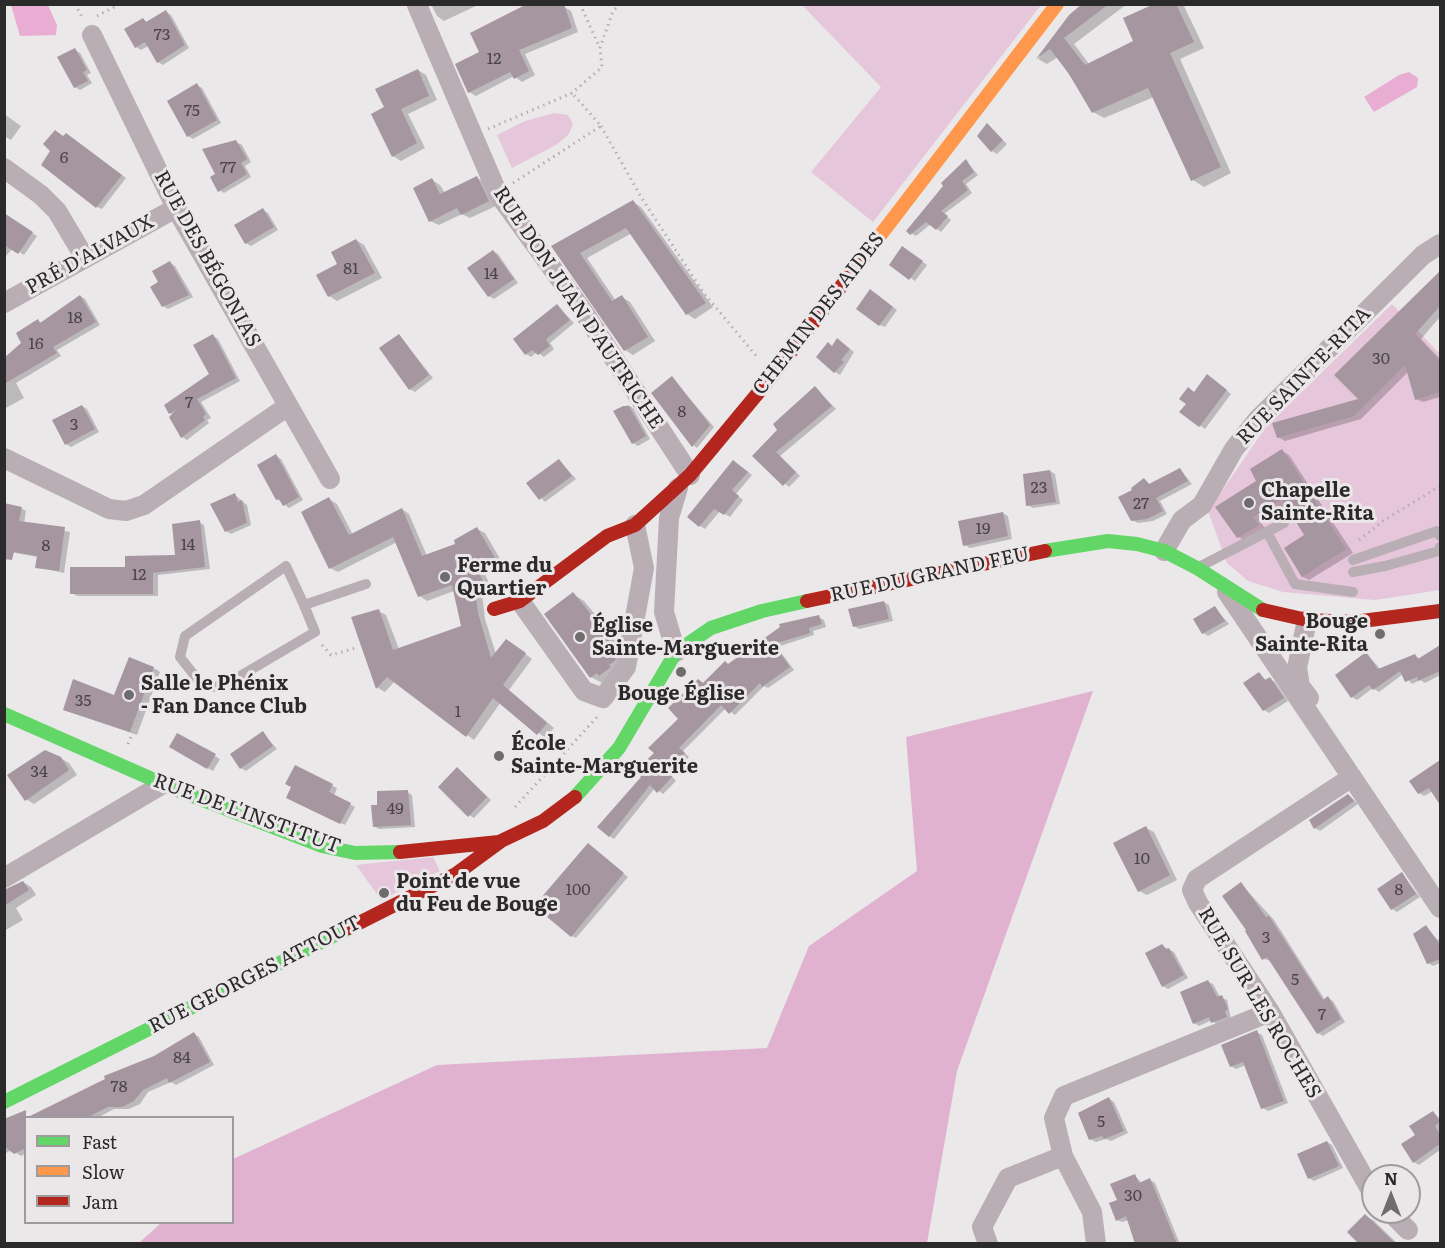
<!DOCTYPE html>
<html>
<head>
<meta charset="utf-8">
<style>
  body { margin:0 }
  #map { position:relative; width:1445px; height:1248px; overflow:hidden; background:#eae8e9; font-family:Literata,serif }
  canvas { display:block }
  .frame { position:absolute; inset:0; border:6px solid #2b2a2a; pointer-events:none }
  .legend { position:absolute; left:24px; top:1116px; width:210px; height:108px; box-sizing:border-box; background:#ebe7e9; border:2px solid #9e9b9d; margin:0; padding:8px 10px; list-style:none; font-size:18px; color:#2b2a2a }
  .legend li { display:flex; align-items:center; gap:12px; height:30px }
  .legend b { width:30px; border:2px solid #9e9b9d }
  .north { position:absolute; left:1361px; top:1164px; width:60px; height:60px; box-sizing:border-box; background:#ebe7e9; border:2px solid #9e9b9d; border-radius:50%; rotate:0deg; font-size:16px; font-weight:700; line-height:24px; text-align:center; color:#2b2a2a }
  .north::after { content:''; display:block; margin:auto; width:21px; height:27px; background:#6e6c6d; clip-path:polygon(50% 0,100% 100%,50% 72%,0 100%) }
</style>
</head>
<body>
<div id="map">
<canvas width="1445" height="1248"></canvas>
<div class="frame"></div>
<ul class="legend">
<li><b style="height:8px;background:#63d668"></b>Fast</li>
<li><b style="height:8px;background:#ff974d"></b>Slow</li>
<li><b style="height:8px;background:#b3261e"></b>Jam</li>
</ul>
<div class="north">N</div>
</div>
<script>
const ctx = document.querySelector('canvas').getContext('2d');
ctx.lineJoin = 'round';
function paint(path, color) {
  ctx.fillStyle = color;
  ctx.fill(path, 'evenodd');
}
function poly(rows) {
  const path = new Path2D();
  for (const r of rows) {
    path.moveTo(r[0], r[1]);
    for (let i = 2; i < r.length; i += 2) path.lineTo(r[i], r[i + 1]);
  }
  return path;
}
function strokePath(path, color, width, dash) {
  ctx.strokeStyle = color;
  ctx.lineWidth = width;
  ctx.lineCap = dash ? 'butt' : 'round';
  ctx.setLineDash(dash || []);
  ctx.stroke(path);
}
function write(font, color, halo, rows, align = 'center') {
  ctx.font = font + ' Literata,serif';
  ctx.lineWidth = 6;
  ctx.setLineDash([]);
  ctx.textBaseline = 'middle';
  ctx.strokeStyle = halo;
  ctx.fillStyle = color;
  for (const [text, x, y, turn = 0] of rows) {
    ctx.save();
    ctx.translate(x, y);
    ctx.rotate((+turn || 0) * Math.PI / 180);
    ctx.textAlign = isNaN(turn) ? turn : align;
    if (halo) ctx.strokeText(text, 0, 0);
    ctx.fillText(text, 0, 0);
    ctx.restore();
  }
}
const green = poly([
  [802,5,1041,5,873,222,811,172,881,87],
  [554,113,568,115,573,124,569,134,556,145,512,168,497,135,525,121],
  [1392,304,1440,354,1440,590,1375,600,1283,592,1248,581,1227,563,1208,511,1266,427],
  [433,857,440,871,381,900,356,865]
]);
const forest = poly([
  [1093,691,957,1071,927,1243,139,1243,161,1223,232,1222,233,1159,437,1065,767,1048,809,946,917,871,906,737]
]);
const water = poly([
  [11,5,48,5,57,25,56,35,20,36],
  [1409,72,1418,78,1417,87,1374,112,1364,97,1399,75]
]);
const shadow = poly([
  [431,4,480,4,444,21,437,16],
  [1085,4,1127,4,1074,44,1089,64,1135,42,1158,4,1183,4,1204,48,1180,59,1231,173,1204,187,1193,180,1154,97,1104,118,1093,112,1058,57,1047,64,1038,59,1070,16],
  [564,7,571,11,578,32,525,54,535,75,522,82,514,76,476,96,469,92],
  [166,12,171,15,189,48,163,65,158,62,148,46,141,50,136,47,143,20,147,22],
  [75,50,80,53,91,73,87,75,92,83,80,90,75,87],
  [418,70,426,75,437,100,408,114,425,148,401,161,393,156,386,108],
  [197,85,202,88,221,123,193,139,188,136],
  [4,114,21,126,11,140,4,136],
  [987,125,1007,144,997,154,992,151],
  [64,137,71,137,126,178,102,209,97,207],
  [236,142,242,145,251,162,245,166,251,177,224,193,219,190,217,175],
  [966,161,978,175,966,184,972,193,944,214,951,220,941,232,931,224,916,236,911,233,944,186,942,183],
  [477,178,485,182,496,206,470,218,462,214,439,225,430,221,432,180,440,185,445,193],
  [633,202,641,207,713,307,695,319,687,314,632,233,587,258,616,301,622,297,630,302,655,341,633,355,625,350,553,246],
  [263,210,268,213,278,230,251,246,246,243],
  [4,215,37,236,24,255,13,248,4,258],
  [356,240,364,245,382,278,337,301,329,296,339,264],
  [907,250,927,265,915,281,891,264],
  [493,251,498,254,518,283,494,299,489,296],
  [170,263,175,266,193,297,168,309,163,306,160,282],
  [1440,277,1440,317,1421,339,1440,359,1440,397,1423,402,1416,399,1408,372,1361,419,1285,441,1278,437,1361,400,1432,281],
  [875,293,897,310,885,327,880,325],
  [80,296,85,299,100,325,57,350,61,356,16,383,24,398,4,409,4,360,21,346,38,321,42,323],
  [557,306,574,323,550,343,554,349,544,357,537,352,531,357,526,354],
  [399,335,433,378,415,392,410,389],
  [213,336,218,339,240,381,201,402,211,418,207,420,209,423,187,440,182,437,174,415,170,413,211,375],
  [838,340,854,352,840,375,835,372,833,347],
  [672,378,714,427,697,448,693,445],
  [1212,378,1231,394,1205,429,1181,412,1195,394],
  [815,388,836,409,780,456,800,476,789,487,754,456],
  [628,405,633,408,650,439,638,446,633,443,615,412],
  [82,406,87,409,99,432,71,447,66,444],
  [1282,451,1289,455,1353,553,1309,580,1301,576,1286,548,1306,535,1287,505,1259,521,1266,529,1246,541,1238,537,1258,481],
  [276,456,281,459,303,500,289,508,277,499],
  [559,460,576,479,545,502,528,483],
  [739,465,752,475,736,494,743,500,730,517,720,511,705,529,700,526],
  [1180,469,1192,484,1160,501,1167,514,1153,521,1138,523,1132,520,1134,491,1144,480,1151,485],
  [1050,471,1055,474,1060,504,1033,508,1028,505],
  [235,495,247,505,251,525,231,534,226,531],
  [329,499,337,504,353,535,402,509,409,514,427,556,457,545,477,529,485,533,503,564,485,574,491,588,482,594,485,619,496,654,514,645,532,659,509,690,554,728,545,738,501,702,474,740,395,681,385,692,378,688,353,618,378,611,386,615,399,649,463,627,454,591,427,601,420,596,397,542,338,572,330,568],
  [21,508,26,511,24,523,70,532,64,573,37,567,38,557,4,551],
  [1003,513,1008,516,1012,539,970,548,965,545],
  [199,522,204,525,210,569,158,575,158,596,77,596,72,593,127,568,177,557],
  [573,594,584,601,613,636,627,659,602,683,591,677],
  [884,602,889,605,893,621,859,629,854,626],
  [1215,608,1229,624,1208,636,1203,633],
  [818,617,824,620,826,627,813,631,814,635,777,647,794,670,768,688,764,686,735,715,726,708,683,751,689,757,671,775,676,781,663,794,655,788,614,839,609,836,656,753,704,685,729,665],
  [1440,646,1440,675,1425,683,1420,680,1412,684,1403,674,1379,692,1373,688,1357,700,1352,697,1367,654,1381,670,1415,656,1421,659],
  [153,668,160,672,137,735,64,710,115,697],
  [1259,674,1267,681,1270,679,1275,682,1288,701,1269,713,1264,710],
  [263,733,277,749,246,771,241,768],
  [178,735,220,759,213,771,171,747],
  [60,758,69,763,77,775,34,804,26,799],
  [1440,762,1440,802,1433,791,1424,796,1419,793,1411,781],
  [296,767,337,788,334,796,355,807,345,825,293,800],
  [462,772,491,800,474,818,469,815],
  [407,792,412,795,415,827,379,829,374,826,379,806],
  [1349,795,1358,804,1320,831,1315,828],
  [1146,828,1154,832,1177,880,1147,895,1139,891],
  [593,848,628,877,576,938,572,936],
  [1402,874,1420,897,1397,912,1392,909],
  [23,882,31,887,36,895,16,908,23,920,4,931,4,890],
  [1241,884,1274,920,1325,1000,1328,998,1333,1001,1345,1022,1323,1036,1318,1033,1271,961,1264,959,1247,932],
  [1426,927,1438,940,1440,938,1440,963,1433,966,1428,963],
  [1162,946,1174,952,1188,978,1168,989,1163,986],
  [1208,982,1213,984,1220,997,1227,1000,1231,1019,1217,1025,1212,1020,1199,1026,1194,1023],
  [1256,1032,1262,1035,1288,1103,1268,1111,1263,1108,1246,1065,1236,1069,1231,1066],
  [194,1034,199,1037,214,1065,176,1085,171,1082,148,1092,140,1104,129,1109,114,1109,97,1118,30,1118,155,1057],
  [1109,1099,1114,1102,1128,1133,1111,1141,1106,1139,1096,1142,1090,1139],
  [1433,1112,1440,1119,1440,1150,1419,1165,1414,1162],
  [22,1113,29,1118,26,1118,26,1153,21,1156,12,1150,4,1154,4,1122],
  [1327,1142,1332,1145,1343,1168,1314,1181,1309,1178],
  [1135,1176,1142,1183,1150,1180,1155,1183,1180,1244,1137,1244,1129,1220,1122,1222,1117,1220,1119,1201],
  [1365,1216,1373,1220,1398,1244,1361,1244]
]);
const building = poly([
  [527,4,564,4,572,28,519,50,529,71,514,79,510,72,468,93,455,64,479,52,470,33],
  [1082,4,1109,4,1064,38,1085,65,1133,41,1123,18,1154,4,1176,4,1194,42,1170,53,1221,167,1191,181,1148,88,1092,113,1069,74,1050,49,1036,59,1069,15],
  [166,10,185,45,157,63,145,42,135,48,124,29,143,18,146,22],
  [75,48,87,70,83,72,88,81,74,88,57,57],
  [418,69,429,96,401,109,417,143,392,157,371,114,384,107,375,89],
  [197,83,217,120,187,137,167,101],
  [987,123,1003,140,991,152,977,136],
  [55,130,63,136,66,133,122,175,96,208,41,165,50,151,43,144],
  [236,140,247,159,241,163,247,174,218,192,210,177,215,174,202,149],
  [966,159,974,172,962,181,968,190,941,211,948,216,936,230,926,222,910,235,906,231,943,186,941,183],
  [477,176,489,201,461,215,457,208,429,222,413,188,432,178,440,194],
  [633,200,706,303,686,315,626,228,580,253,612,301,622,295,648,337,624,351,551,246],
  [263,208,274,227,245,244,234,225],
  [4,213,33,232,18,254,4,245],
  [356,239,375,273,328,297,316,275,337,264,331,252],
  [902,246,923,261,909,280,889,265],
  [493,250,514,279,488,297,467,268],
  [170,261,189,295,162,307,150,287,158,282,152,271],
  [1440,271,1440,306,1415,334,1440,361,1440,392,1415,400,1405,365,1354,416,1277,438,1272,423,1358,399,1334,375],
  [870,289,893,307,879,326,856,309],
  [80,295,96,322,53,347,57,353,4,384,4,358,21,343,16,333,38,319,40,323],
  [557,304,570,320,546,339,550,346,538,355,532,350,525,355,513,339],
  [213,334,236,378,197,399,206,414,203,417,205,420,181,438,169,417,176,410,169,414,164,405,209,374,193,345],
  [399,334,429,375,409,390,379,348],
  [837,338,850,349,841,360,844,362,834,373,816,357,828,342,832,346],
  [1207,374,1227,390,1199,427,1179,412,1186,404,1179,399,1188,387,1194,392],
  [672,376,710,425,692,447,651,393],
  [815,386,832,406,776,452,796,472,783,486,752,456,777,430,773,424],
  [82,405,95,429,65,445,52,420],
  [623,406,629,406,646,436,632,444,613,411],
  [1282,449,1346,549,1302,577,1284,548,1304,535,1282,499,1253,517,1259,525,1237,538,1215,507,1256,481,1250,469],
  [276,454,299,497,283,506,279,499,276,500,257,465],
  [559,459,572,476,539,500,526,483],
  [733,460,748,472,732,490,739,496,724,515,714,509,699,527,687,517],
  [1180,468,1188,481,1156,498,1163,511,1147,519,1131,521,1118,497,1132,490,1131,488,1144,478,1149,484],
  [1050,470,1056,502,1026,506,1023,474],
  [235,493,238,502,242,500,247,523,225,532,210,504],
  [329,497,349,535,402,508,422,556,455,544,454,540,477,527,496,560,478,570,484,584,475,589,478,613,491,658,506,639,526,653,503,685,547,723,537,735,493,698,466,737,387,677,376,689,351,617,379,609,393,650,461,626,452,585,418,597,393,537,329,569,301,512],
  [4,503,22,507,19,521,65,527,59,571,35,568,37,556,14,552,12,560,4,559],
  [1003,512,1008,536,963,546,958,521],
  [200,520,205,567,153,573,153,594,70,594,70,567,125,567,125,556,175,555,172,524],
  [573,592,603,629,602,631,617,652,615,661,609,665,611,667,599,676,597,673,590,678,544,614],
  [884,601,889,619,853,627,848,609],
  [1215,606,1225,621,1202,634,1193,619],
  [819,615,822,624,809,628,810,633,774,644,790,667,762,687,760,683,729,714,721,705,679,748,685,753,667,771,672,777,657,793,650,785,609,837,597,827,641,777,635,771,654,753,648,748,678,719,668,708,698,679,703,683,725,661,728,664,780,627,779,624],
  [1440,645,1440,671,1418,681,1417,677,1405,682,1400,671,1373,690,1369,685,1351,698,1335,675,1366,652,1378,669,1415,654,1418,659],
  [129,657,154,667,130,732,63,710,73,679,114,695],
  [1259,672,1265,680,1270,677,1284,698,1263,711,1243,683],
  [263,731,273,746,240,769,230,754],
  [177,733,216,754,207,769,169,747],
  [45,750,61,757,69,770,25,801,7,775],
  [1440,760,1440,805,1429,788,1418,794,1409,781],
  [295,765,333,784,329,792,351,803,340,824,286,798,291,787,285,784],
  [457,767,487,797,468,817,438,787],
  [408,790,411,825,373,827,371,805,377,805,377,791],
  [1348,794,1354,801,1314,829,1309,820],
  [1146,826,1170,875,1138,892,1113,843],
  [588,843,624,873,571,937,534,906],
  [1402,872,1416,894,1391,910,1377,889],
  [23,881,29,890,4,906,4,890],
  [1241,882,1266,917,1269,916,1323,1000,1328,996,1341,1019,1317,1034,1267,957,1262,960,1245,931,1246,930,1222,896],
  [1426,925,1440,945,1440,959,1427,964,1413,934],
  [1162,944,1166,949,1169,948,1184,975,1162,987,1145,953],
  [1208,980,1217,997,1222,995,1228,1009,1225,1011,1227,1017,1211,1023,1209,1017,1193,1024,1180,992],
  [1257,1030,1284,1101,1261,1109,1243,1062,1230,1067,1221,1045],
  [194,1032,210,1062,169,1083,167,1078,143,1090,134,1101,122,1107,108,1107,86,1118,26,1118,105,1079,104,1076,154,1056],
  [1109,1097,1124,1131,1104,1139,1102,1136,1089,1140,1078,1113],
  [26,1110,26,1148,14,1154,4,1146,4,1119],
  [1433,1111,1440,1121,1435,1126,1440,1135,1440,1144,1413,1163,1401,1144,1415,1135,1409,1126],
  [1327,1141,1339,1166,1308,1179,1297,1154],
  [1135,1174,1139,1183,1150,1178,1177,1244,1135,1244,1126,1216,1116,1221,1109,1203,1117,1200,1110,1184],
  [1365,1214,1396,1244,1359,1244,1347,1232]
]);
const path = poly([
  [75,4,83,19],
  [580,4,599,46],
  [97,16,120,4],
  [601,126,641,197,703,292,758,358],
  [488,129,572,93,602,67,600,48,613,11,620,4],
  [513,183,601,126,572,93],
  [1359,540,1383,521,1440,486],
  [322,645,331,655,356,648],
  [128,744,157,668],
  [515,807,597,717]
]);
const lane = poly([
  [1267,532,1295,584,1353,592],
  [1353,560,1437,531,1440,536],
  [1199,567,1284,523],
  [1353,572,1385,566,1439,551,1440,547],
  [304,605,315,632,223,686,210,687,198,680,180,657,185,636,286,566,304,605,366,584]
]);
const street = poly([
  [417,5,497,192,583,311,690,475],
  [92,35,176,208,330,479],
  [4,168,41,195,57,211,85,258],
  [4,303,176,208],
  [4,458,109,509,126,511,144,505,288,406],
  [1164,551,1182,520,1202,505,1234,449,1258,419,1423,255,1440,244],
  [1227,592,1440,908],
  [520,601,584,691,603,698,626,667,644,568,635,525],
  [1307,620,1297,668,1300,686,1309,698],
  [676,652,664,612,669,518,678,488],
  [1352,777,1197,879,1192,890,1198,903,1270,1012,1373,1194],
  [4,878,163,784],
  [1390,1212,1408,1230],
  [988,1244,982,1227,1008,1178,1063,1156],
  [1096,1244,1092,1212,1063,1156,1054,1118,1064,1096,1270,1012]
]);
const fast = poly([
  [1045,551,1108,541,1137,544,1164,551,1197,568,1263,610],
  [4,714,177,790,322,846,355,853,400,852],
  [575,797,619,748,676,652,711,628,762,611,807,601],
  [4,1102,349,928]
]);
const slow = poly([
  [866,254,1057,4]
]);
const jam = poly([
  [807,601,1045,551],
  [494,609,520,601,607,536,635,525,690,475,773,375,866,254],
  [1263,610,1307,620,1354,622,1440,611],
  [400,852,499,842],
  [349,928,456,874,501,841,543,821,575,797]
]);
const markers = [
  [1249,503,6,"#6e6c6d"],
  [445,577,6,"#6e6c6d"],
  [1380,634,6,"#6e6c6d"],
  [580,637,6,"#6e6c6d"],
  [681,672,6,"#6e6c6d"],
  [129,695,6,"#6e6c6d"],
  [499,756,6,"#6e6c6d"],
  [384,893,6,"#6e6c6d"]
];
const numberNames = [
  ["73",162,35],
  ["12",494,59],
  ["75",192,111],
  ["6",64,158],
  ["77",228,168],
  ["81",351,269],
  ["14",491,274],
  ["18",75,318],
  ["16",36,344],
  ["30",1381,359],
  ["7",189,403],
  ["8",682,412],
  ["3",74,425],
  ["23",1039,488],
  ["27",1141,504],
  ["19",983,529],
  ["14",188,545],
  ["8",46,546],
  ["12",139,575],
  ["35",83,701],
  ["1",458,712],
  ["34",39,772],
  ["49",395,809],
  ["10",1142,859],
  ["100",578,890],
  ["8",1399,890],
  ["3",1266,938],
  ["5",1295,980],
  ["7",1322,1015],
  ["84",182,1058],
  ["78",119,1087],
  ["5",1101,1122],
  ["30",1133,1196]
];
const streetNames = [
  ["PRÉ D'ALVAUX",90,255,-29],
  ["RUE DES BÉGONIAS",207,259,61],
  ["RUE DON JUAN D'AUTRICHE",578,308,56],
  ["CHEMIN DES AIDES",819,314,-52],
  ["RUE SAINTE-RITA",1304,376,-46],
  ["RUE DU GRAND FEU",930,575,-12],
  ["RUE DE L'INSTITUT",247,814,20],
  ["RUE GEORGES ATTOUT",255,975,-27],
  ["RUE SUR LES ROCHES",1259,1003,59]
];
const poiNames = [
  ["Chapelle",1261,491],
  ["Sainte-Rita",1261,514],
  ["Ferme du",457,566],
  ["Quartier",457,589],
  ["Bouge",1368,622,"right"],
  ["Sainte-Rita",1368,645,"right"],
  ["Église",592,626],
  ["Sainte-Marguerite",592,649],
  ["Salle le Phénix",141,684],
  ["- Fan Dance Club",141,707],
  ["Bouge Église",681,694,"center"],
  ["École",511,744],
  ["Sainte-Marguerite",511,767],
  ["Point de vue",396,882],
  ["du Feu de Bouge",396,905]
];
paint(green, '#e6c6da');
paint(forest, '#e1b1d0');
paint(water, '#e9acd3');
paint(shadow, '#0003');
paint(building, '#a596a0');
strokePath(path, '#b5adb3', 3, [1.5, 4.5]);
strokePath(lane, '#baaeb5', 10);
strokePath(street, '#baaeb5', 20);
strokePath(fast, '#63d668', 14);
strokePath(slow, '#ff974d', 14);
strokePath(jam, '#b3261e', 14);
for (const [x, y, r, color] of markers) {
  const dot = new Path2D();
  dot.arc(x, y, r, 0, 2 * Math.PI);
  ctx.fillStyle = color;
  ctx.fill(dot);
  strokePath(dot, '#ebe7e9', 2);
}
write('16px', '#4a4548', null, numberNames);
write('20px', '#2b2a2a', '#ebe7e9', streetNames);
write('bold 20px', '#2b2a2a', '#ebe7e9', poiNames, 'left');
</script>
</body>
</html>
